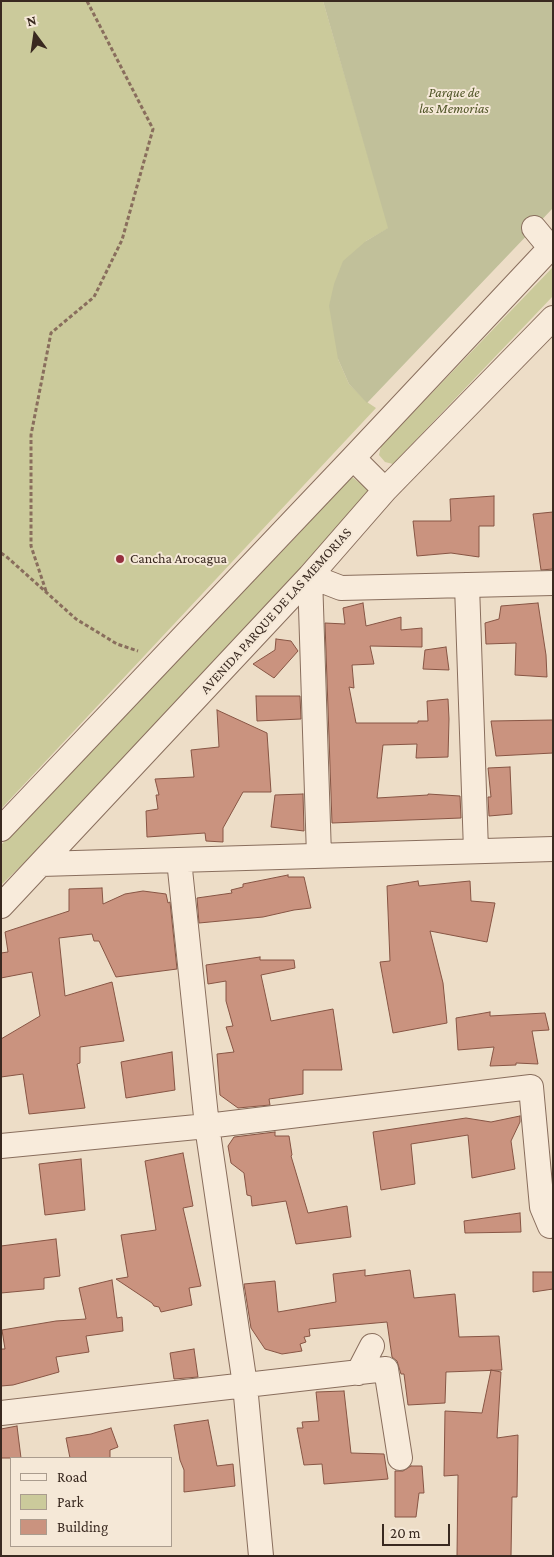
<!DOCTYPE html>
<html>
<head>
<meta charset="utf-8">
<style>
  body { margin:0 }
  #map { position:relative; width:554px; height:1557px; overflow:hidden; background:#edddc7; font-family:"Crimson Pro",serif }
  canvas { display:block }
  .frame { position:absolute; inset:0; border:2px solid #392920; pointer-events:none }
  .legend { position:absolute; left:10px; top:1457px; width:162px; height:90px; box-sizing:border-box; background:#f5e8d7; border:1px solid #aa9c8e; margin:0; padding:6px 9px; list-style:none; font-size:15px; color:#392920 }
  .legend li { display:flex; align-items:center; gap:10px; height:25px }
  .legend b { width:25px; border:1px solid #aa9c8e }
  .north { position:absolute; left:10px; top:10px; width:50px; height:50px; -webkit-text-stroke:4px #f5e8d7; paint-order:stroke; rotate:346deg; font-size:14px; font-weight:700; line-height:20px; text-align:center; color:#392920 }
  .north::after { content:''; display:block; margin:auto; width:18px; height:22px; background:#392920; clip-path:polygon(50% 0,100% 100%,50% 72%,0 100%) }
  .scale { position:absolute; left:382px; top:1524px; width:68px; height:22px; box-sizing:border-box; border:2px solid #392920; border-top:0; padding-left:6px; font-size:15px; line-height:18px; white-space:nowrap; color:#392920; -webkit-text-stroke:4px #f5e8d7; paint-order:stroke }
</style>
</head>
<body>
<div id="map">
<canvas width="554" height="1557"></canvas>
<div class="frame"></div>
<ul class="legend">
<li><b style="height:6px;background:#f8ebdb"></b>Road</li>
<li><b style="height:14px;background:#cbca9b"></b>Park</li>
<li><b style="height:14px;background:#ca937f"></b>Building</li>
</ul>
<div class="north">N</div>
<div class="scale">20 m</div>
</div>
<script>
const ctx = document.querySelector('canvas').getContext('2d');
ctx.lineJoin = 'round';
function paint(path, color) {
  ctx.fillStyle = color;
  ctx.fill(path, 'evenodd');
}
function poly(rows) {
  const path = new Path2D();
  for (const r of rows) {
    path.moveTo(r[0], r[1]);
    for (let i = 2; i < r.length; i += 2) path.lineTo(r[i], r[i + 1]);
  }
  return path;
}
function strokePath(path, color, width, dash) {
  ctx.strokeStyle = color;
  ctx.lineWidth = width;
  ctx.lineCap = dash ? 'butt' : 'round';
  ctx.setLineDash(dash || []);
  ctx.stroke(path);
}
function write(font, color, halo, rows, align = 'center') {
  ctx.font = font + ' "Crimson Pro",serif';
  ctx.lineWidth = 4;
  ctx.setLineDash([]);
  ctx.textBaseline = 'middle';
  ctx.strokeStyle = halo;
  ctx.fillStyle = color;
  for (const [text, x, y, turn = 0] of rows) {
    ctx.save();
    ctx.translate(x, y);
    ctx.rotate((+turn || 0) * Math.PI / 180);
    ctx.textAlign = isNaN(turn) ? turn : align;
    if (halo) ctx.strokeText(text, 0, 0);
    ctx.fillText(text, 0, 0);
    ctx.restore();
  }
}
const green = poly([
  [1,1,323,1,389,228,366,241,338,359,349,384,367,402,376,408,1,809],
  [552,268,553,296,393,464,385,462,379,455,381,446],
  [351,476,371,492,195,687,54,834,1,885,1,845,79,761,294,539]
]);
const cemetery = poly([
  [323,1,553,1,553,208,367,403,349,384,338,359,329,306,334,284,343,261,366,241,388,228]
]);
const building = poly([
  [494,496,494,526,479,526,479,557,451,553,417,556,413,521,451,521,450,499,494,496],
  [553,512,553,569,541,570,533,514,553,512],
  [363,603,366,626,401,617,401,630,422,628,422,647,370,646,374,664,352,665,354,688,349,687,356,723,418,723,418,721,428,721,427,701,448,699,449,719,448,757,416,758,417,744,383,745,377,798,428,795,428,794,460,796,461,818,332,823,325,623,345,624,343,608,363,603],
  [538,603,546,655,547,677,515,675,516,643,486,644,485,623,499,619,501,606,538,603],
  [276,639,291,641,298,651,274,678,253,664,275,650,276,639],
  [446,647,449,670,423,669,425,650,446,647],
  [256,696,300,696,301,719,257,721,256,696],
  [217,710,267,733,271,792,243,792,223,828,223,842,206,841,205,833,147,837,146,811,158,809,156,795,159,795,155,779,194,777,191,750,219,747,217,710],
  [553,720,553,753,496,756,491,721,553,720],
  [510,767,512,814,489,816,488,797,491,797,488,768,510,767],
  [303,794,304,831,271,827,275,795,303,794],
  [288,875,288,877,304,877,311,908,294,910,263,917,199,923,197,898,232,893,231,890,243,887,243,884,288,875],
  [418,881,419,886,470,881,471,901,495,903,487,942,430,931,443,983,447,1023,393,1033,380,962,390,961,387,886,418,881],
  [102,888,103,904,125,894,143,891,166,894,168,903,170,902,177,969,116,977,99,941,94,941,92,934,59,938,65,996,112,982,124,1041,80,1047,80,1063,77,1064,85,1108,29,1114,23,1074,1,1077,1,1039,40,1016,32,972,1,978,1,953,8,952,5,932,69,911,69,889,102,888],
  [260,957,260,960,294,960,295,968,261,975,271,1021,333,1009,342,1070,303,1070,303,1094,269,1099,270,1105,238,1108,220,1095,217,1054,234,1052,226,1027,233,1026,226,1001,226,981,208,984,206,965,260,957],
  [490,1012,490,1016,545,1013,549,1030,532,1031,538,1064,516,1063,516,1065,490,1066,494,1047,458,1050,456,1018,490,1012],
  [172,1052,175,1090,126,1098,121,1062,172,1052],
  [520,1116,520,1122,511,1141,515,1169,472,1178,468,1135,411,1144,415,1184,381,1190,373,1132,466,1118,491,1122,520,1116],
  [275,1132,275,1136,289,1136,292,1155,291,1156,308,1213,347,1206,351,1237,296,1244,286,1201,252,1206,251,1196,247,1195,244,1173,231,1163,228,1146,234,1137,275,1132],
  [183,1153,193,1206,183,1208,201,1286,189,1288,192,1305,161,1312,159,1307,154,1306,152,1303,116,1279,128,1277,121,1235,156,1230,145,1161,183,1153],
  [81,1159,85,1210,45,1215,39,1164,81,1159],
  [520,1213,521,1232,465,1233,464,1221,520,1213],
  [56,1239,60,1276,44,1278,44,1289,1,1293,1,1246,56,1239],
  [365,1270,365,1276,410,1270,414,1298,455,1294,459,1337,499,1336,502,1370,446,1372,445,1403,408,1405,404,1374,401,1374,397,1361,392,1357,387,1322,309,1329,310,1336,304,1337,306,1342,300,1344,302,1351,282,1354,265,1349,251,1328,244,1284,275,1281,278,1312,336,1302,333,1274,365,1270],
  [533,1272,553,1272,553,1289,533,1292,533,1272],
  [112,1280,117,1318,122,1317,123,1331,86,1336,89,1352,56,1357,59,1372,13,1385,1,1386,1,1349,5,1349,2,1330,56,1321,86,1319,79,1288,112,1280],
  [194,1349,198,1377,174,1379,170,1353,194,1349],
  [491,1370,501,1372,497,1438,518,1435,517,1497,512,1497,511,1556,457,1556,458,1475,444,1476,445,1411,482,1413,491,1370],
  [344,1391,351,1453,384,1454,388,1479,324,1484,322,1464,304,1465,297,1428,303,1428,302,1422,319,1421,316,1392,344,1391],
  [208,1420,217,1466,233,1464,235,1486,184,1492,184,1470,180,1460,174,1425,208,1420],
  [17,1426,21,1458,1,1458,1,1429,17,1426],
  [111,1428,118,1447,110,1450,110,1458,70,1458,66,1438,91,1434,111,1428],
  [411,1466,422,1466,424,1493,419,1493,416,1517,395,1517,395,1471,403,1471,411,1466]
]);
const path = poly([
  [1,553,8,558,76,619,117,644,138,651],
  [46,591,31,546,31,435,51,333,94,297,122,240,153,129,87,1]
]);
const minor = poly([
  [534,228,553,251],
  [353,458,385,490],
  [467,585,476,851],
  [1,829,353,458,553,245],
  [319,856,310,576,341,588,553,583],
  [179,860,207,1126,245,1385,261,1556],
  [41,864,553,849],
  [1,906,310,576,385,490,553,318],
  [1,1146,207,1126,531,1087,542,1207,550,1226],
  [358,1373,372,1346],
  [1,1413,386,1369,400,1458]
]);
const markers = [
  [120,559,5,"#962f3e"]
];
const parkNames = [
  ["Parque de",454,93],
  ["las Memorias",454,109]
];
const poiNames = [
  ["Cancha Arocagua",130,559]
];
const streetNames = [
  ["AVENIDA PARQUE DE LAS MEMORIAS",276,611,-48]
];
paint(green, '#cbca9b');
paint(cemetery, '#c1c09a');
paint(building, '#ca937f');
strokePath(building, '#875544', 1);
strokePath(minor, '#896e5d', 26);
strokePath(path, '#896e5d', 3, [4, 2.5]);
strokePath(minor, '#f8ebdb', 24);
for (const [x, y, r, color] of markers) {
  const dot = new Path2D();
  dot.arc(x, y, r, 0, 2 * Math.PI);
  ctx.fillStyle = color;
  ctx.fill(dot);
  strokePath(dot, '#f5e8d7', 2);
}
write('italic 14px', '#505527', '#f5e8d7', parkNames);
write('14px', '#392920', '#f5e8d7', poiNames, 'left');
write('14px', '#392920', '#f5e8d7', streetNames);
</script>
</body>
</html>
